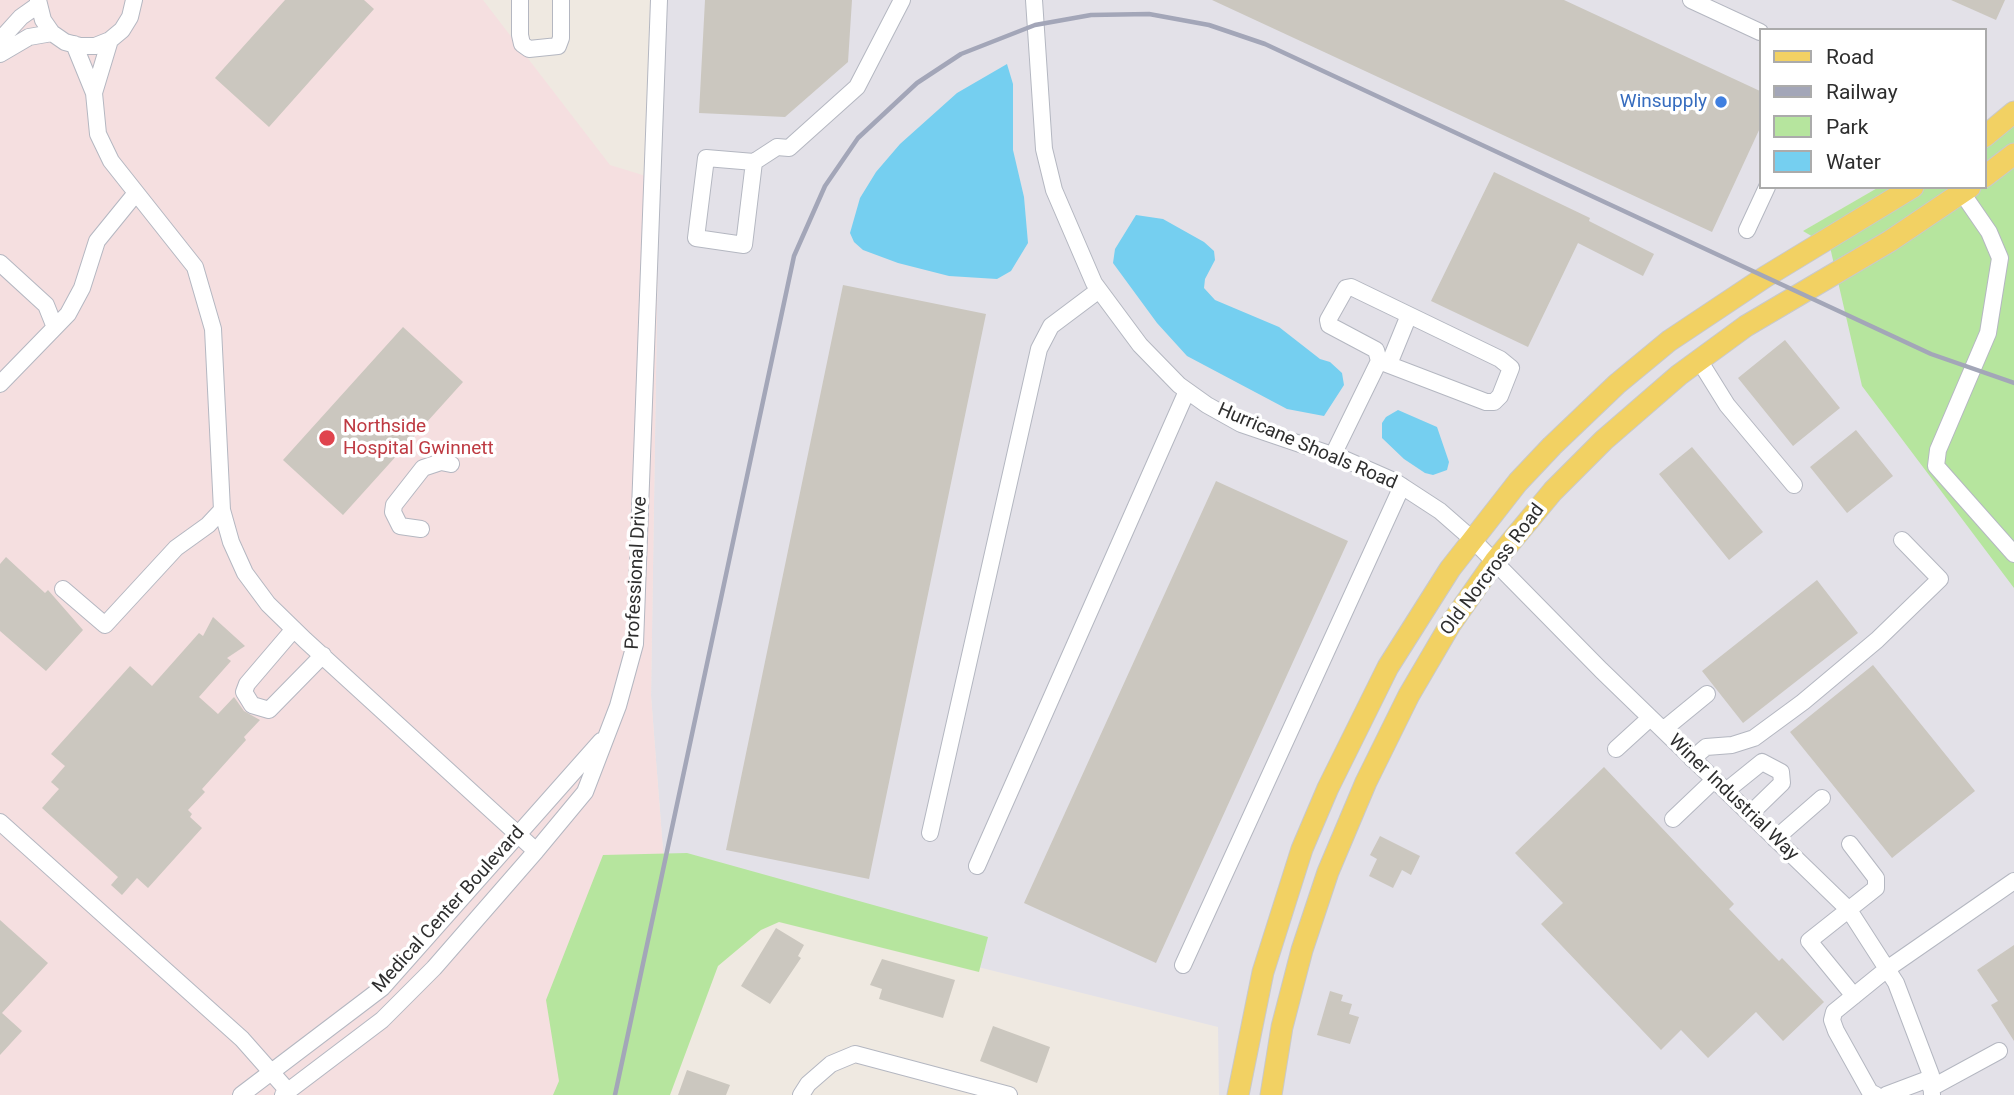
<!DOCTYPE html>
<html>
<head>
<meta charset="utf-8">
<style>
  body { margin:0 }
  #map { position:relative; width:2014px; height:1095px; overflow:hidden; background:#efe9e1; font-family:Roboto,sans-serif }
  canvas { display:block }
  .legend { position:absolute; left:1759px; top:28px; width:228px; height:161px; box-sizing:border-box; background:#fff; border:2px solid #ababab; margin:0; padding:9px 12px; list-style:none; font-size:21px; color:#2e2e2e }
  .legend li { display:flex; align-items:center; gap:14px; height:35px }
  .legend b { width:35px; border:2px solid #ababab }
</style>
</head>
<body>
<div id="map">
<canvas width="2014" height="1095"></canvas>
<ul class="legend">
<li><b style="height:9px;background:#f2d163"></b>Road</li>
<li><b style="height:9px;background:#a3a6b8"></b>Railway</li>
<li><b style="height:19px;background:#b6e59e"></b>Park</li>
<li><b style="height:19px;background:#75cff0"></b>Water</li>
</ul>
</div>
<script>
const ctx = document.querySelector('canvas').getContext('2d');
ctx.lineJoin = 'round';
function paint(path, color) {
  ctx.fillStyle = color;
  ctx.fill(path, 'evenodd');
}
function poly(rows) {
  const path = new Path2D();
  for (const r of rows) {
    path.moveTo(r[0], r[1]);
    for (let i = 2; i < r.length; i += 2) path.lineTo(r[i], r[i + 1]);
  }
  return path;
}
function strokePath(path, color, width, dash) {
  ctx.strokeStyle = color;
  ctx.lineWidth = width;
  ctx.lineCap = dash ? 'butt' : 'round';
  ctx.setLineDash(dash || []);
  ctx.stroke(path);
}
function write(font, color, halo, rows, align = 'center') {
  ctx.font = font + ' Roboto,sans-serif';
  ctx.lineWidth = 7;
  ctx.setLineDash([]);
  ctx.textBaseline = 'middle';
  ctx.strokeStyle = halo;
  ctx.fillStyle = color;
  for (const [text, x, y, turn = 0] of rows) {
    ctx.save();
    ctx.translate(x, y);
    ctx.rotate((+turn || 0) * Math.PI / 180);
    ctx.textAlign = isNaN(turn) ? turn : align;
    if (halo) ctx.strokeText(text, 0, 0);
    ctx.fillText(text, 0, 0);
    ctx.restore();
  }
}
const industrial = poly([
  [666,0,2014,0,2014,109,1984,127,1984,30,1760,30,1760,187,1879,187,1804,231,2014,361,2014,1095,1219,1095,1218,1027,666,889,651,696,659,180]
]);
const medical = poly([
  [0,0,483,0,610,165,659,180,651,696,666,889,610,1095,0,1095]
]);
const green = poly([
  [2014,109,2014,588,1862,386,1830,247,1803,231,1879,187,1984,187,1984,127],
  [687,853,988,937,979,972,779,922,761,930,718,966,670,1095,553,1095,559,1081,546,1000,603,855]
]);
const water = poly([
  [1007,64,1013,84,1013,150,1024,197,1028,243,1011,271,997,279,949,276,898,263,863,250,854,242,850,233,860,198,876,172,900,144,957,93],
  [1136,215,1163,219,1204,242,1214,251,1215,260,1205,279,1204,288,1215,300,1279,327,1320,359,1330,362,1342,373,1344,385,1324,416,1287,409,1187,356,1157,323,1113,263,1115,249],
  [1398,410,1437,427,1449,462,1447,470,1433,475,1425,473,1404,459,1382,438,1382,423,1386,417]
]);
const building = poly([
  [285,0,364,0,374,9,269,127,215,78],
  [705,0,852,0,848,62,785,117,699,113],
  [1212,0,1564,0,1760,91,1760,128,1712,232],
  [1951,0,2005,0,1996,20],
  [1494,172,1590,218,1589,221,1654,254,1643,276,1578,243,1528,347,1431,301],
  [843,285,986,314,869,879,726,850],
  [403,327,463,382,343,515,283,460],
  [1785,340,1840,408,1793,446,1738,378],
  [1856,430,1893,476,1847,513,1810,467],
  [1692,447,1763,532,1729,560,1659,474],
  [1216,481,1348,541,1156,963,1024,903],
  [6,557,45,593,48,590,83,630,46,671,0,631,0,564],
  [1817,580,1858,633,1743,723,1702,671],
  [213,617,245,646,227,658,231,661,199,697,218,714,234,697,244,711,260,720,244,737,246,740,202,789,205,792,188,810,192,814,190,817,202,828,148,888,137,878,122,895,111,885,118,877,42,808,59,789,51,782,65,766,51,754,130,666,152,686,199,633,203,636],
  [1873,665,1975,791,1892,858,1790,732],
  [1604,767,1734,904,1729,909,1779,961,1782,958,1824,1002,1783,1041,1756,1012,1708,1058,1681,1030,1661,1050,1541,924,1563,903,1515,853],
  [1380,836,1420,856,1411,875,1402,870,1393,888,1369,876,1377,859,1370,855],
  [0,920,48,963,2,1013,22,1031,0,1055],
  [776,928,804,945,798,956,801,958,770,1004,741,986],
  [2014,945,2014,1041,1991,1005,1998,1001,1977,970],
  [882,959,955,980,943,1018,879,999,882,989,870,985],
  [1330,991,1343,995,1341,1001,1352,1004,1349,1014,1359,1017,1350,1044,1317,1035],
  [993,1026,1050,1047,1037,1083,980,1061],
  [687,1070,730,1085,726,1095,678,1095]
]);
const minor = poly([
  [38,0,43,20,52,33,65,42,80,46,95,46,110,40,122,30,130,17,134,0],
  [520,0,520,35,522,44,529,49,558,46,561,38,561,0],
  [1034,0,1044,149,1054,190,1094,283,1140,345,1179,385,1207,405,1241,424,1344,459,1394,481,1440,511,1472,539,1601,670,1849,910,1896,983,1931,1075,1932,1095],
  [1691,0,1760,32],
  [0,40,21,17,38,5],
  [110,40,94,93,98,134,111,161,195,267,213,329,222,510,231,542,245,573,268,604,305,640,536,851],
  [74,44,94,93],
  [0,54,29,37,52,33],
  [754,162,744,245,696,238,706,158,754,162,777,147,789,148,857,87,902,0],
  [1958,187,1989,232,2000,258,1988,333,1938,450,1936,466,2014,554],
  [1747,230,1767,187],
  [0,263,46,305,54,325],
  [1699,360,1727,405,1794,485],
  [1389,364,1409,315],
  [0,384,68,314,82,288,97,241,136,193],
  [1333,455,1379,361,1376,350,1329,325,1328,320,1346,288,1351,287,1500,359,1511,368,1500,396,1494,402,1486,402,1379,361],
  [421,529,400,526,393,512,394,505,423,468,441,462,451,464],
  [63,589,105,625,176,548,208,525,222,510],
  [294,629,247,684,244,692,252,705,269,710,323,655],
  [1663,730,1707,694],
  [1616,749,1650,718],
  [1692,759,1706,747,1732,745,1754,738,1803,702,1877,640,1940,579,1902,540],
  [1726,791,1762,762,1781,772,1782,783,1750,814],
  [1673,819,1714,780],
  [0,822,242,1039,288,1091],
  [930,833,1039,349,1051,326,1099,290],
  [1775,839,1822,798],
  [1850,844,1876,878,1876,888,1809,941,1854,996],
  [977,866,1187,391],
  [1183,965,1402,486],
  [1931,1088,1999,1051],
  [241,1095,382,988,601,741],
  [283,1095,382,1020,434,968,536,851,585,792,618,706,635,644,659,0],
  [801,1095,808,1084,831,1064,855,1054,1009,1095],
  [1876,1095,1870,1092,1836,1031,1832,1020,1834,1012,1887,969,2014,881],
  [1886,1095,1931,1078]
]);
const major = poly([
  [1984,137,2014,112],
  [1984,177,2014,154],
  [1238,1095,1263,972,1302,849,1328,788,1388,667,1450,569,1518,482,1552,446,1617,384,1669,341,1765,277,1913,187],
  [1271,1095,1282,1027,1302,950,1328,872,1366,782,1409,695,1450,625,1495,561,1553,491,1604,440,1679,375,1746,326,1890,241,1970,187]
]);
const rail = poly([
  [615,1095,794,256,825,186,858,138,917,83,961,54,1035,25,1091,15,1149,14,1209,25,1265,44,1931,354,2014,383]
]);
const markers = [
  [1721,102,7,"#3f7fe0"],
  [327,438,9,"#e0444e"]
];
const shopNames = [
  ["Winsupply",1707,102]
];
const healthNames = [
  ["Northside",343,427],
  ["Hospital Gwinnett",343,449]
];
const streetNames = [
  ["Hurricane Shoals Road",1307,447,23],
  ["Old Norcross Road",1493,570,-53],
  ["Professional Drive",637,573,-87],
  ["Winer Industrial Way",1733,798,44],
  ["Medical Center Boulevard",449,910,-48]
];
paint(industrial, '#e3e1e8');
paint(medical, '#f5dfe0');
paint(green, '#b6e59e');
paint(water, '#75cff0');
paint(building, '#cbc7bf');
strokePath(minor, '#b4b7c1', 18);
strokePath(major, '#c9c9c9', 23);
strokePath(minor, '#fff', 16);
strokePath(major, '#f2d163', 21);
strokePath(rail, '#a3a6b8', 4.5);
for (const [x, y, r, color] of markers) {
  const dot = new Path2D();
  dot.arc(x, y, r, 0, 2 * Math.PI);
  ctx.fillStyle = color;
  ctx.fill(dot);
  strokePath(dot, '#fff', 2.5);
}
write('19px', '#366cbe', '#fff', shopNames, 'right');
write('19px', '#be3a42', '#fff', healthNames, 'left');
write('19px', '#2e2e2e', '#fff', streetNames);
</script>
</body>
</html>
